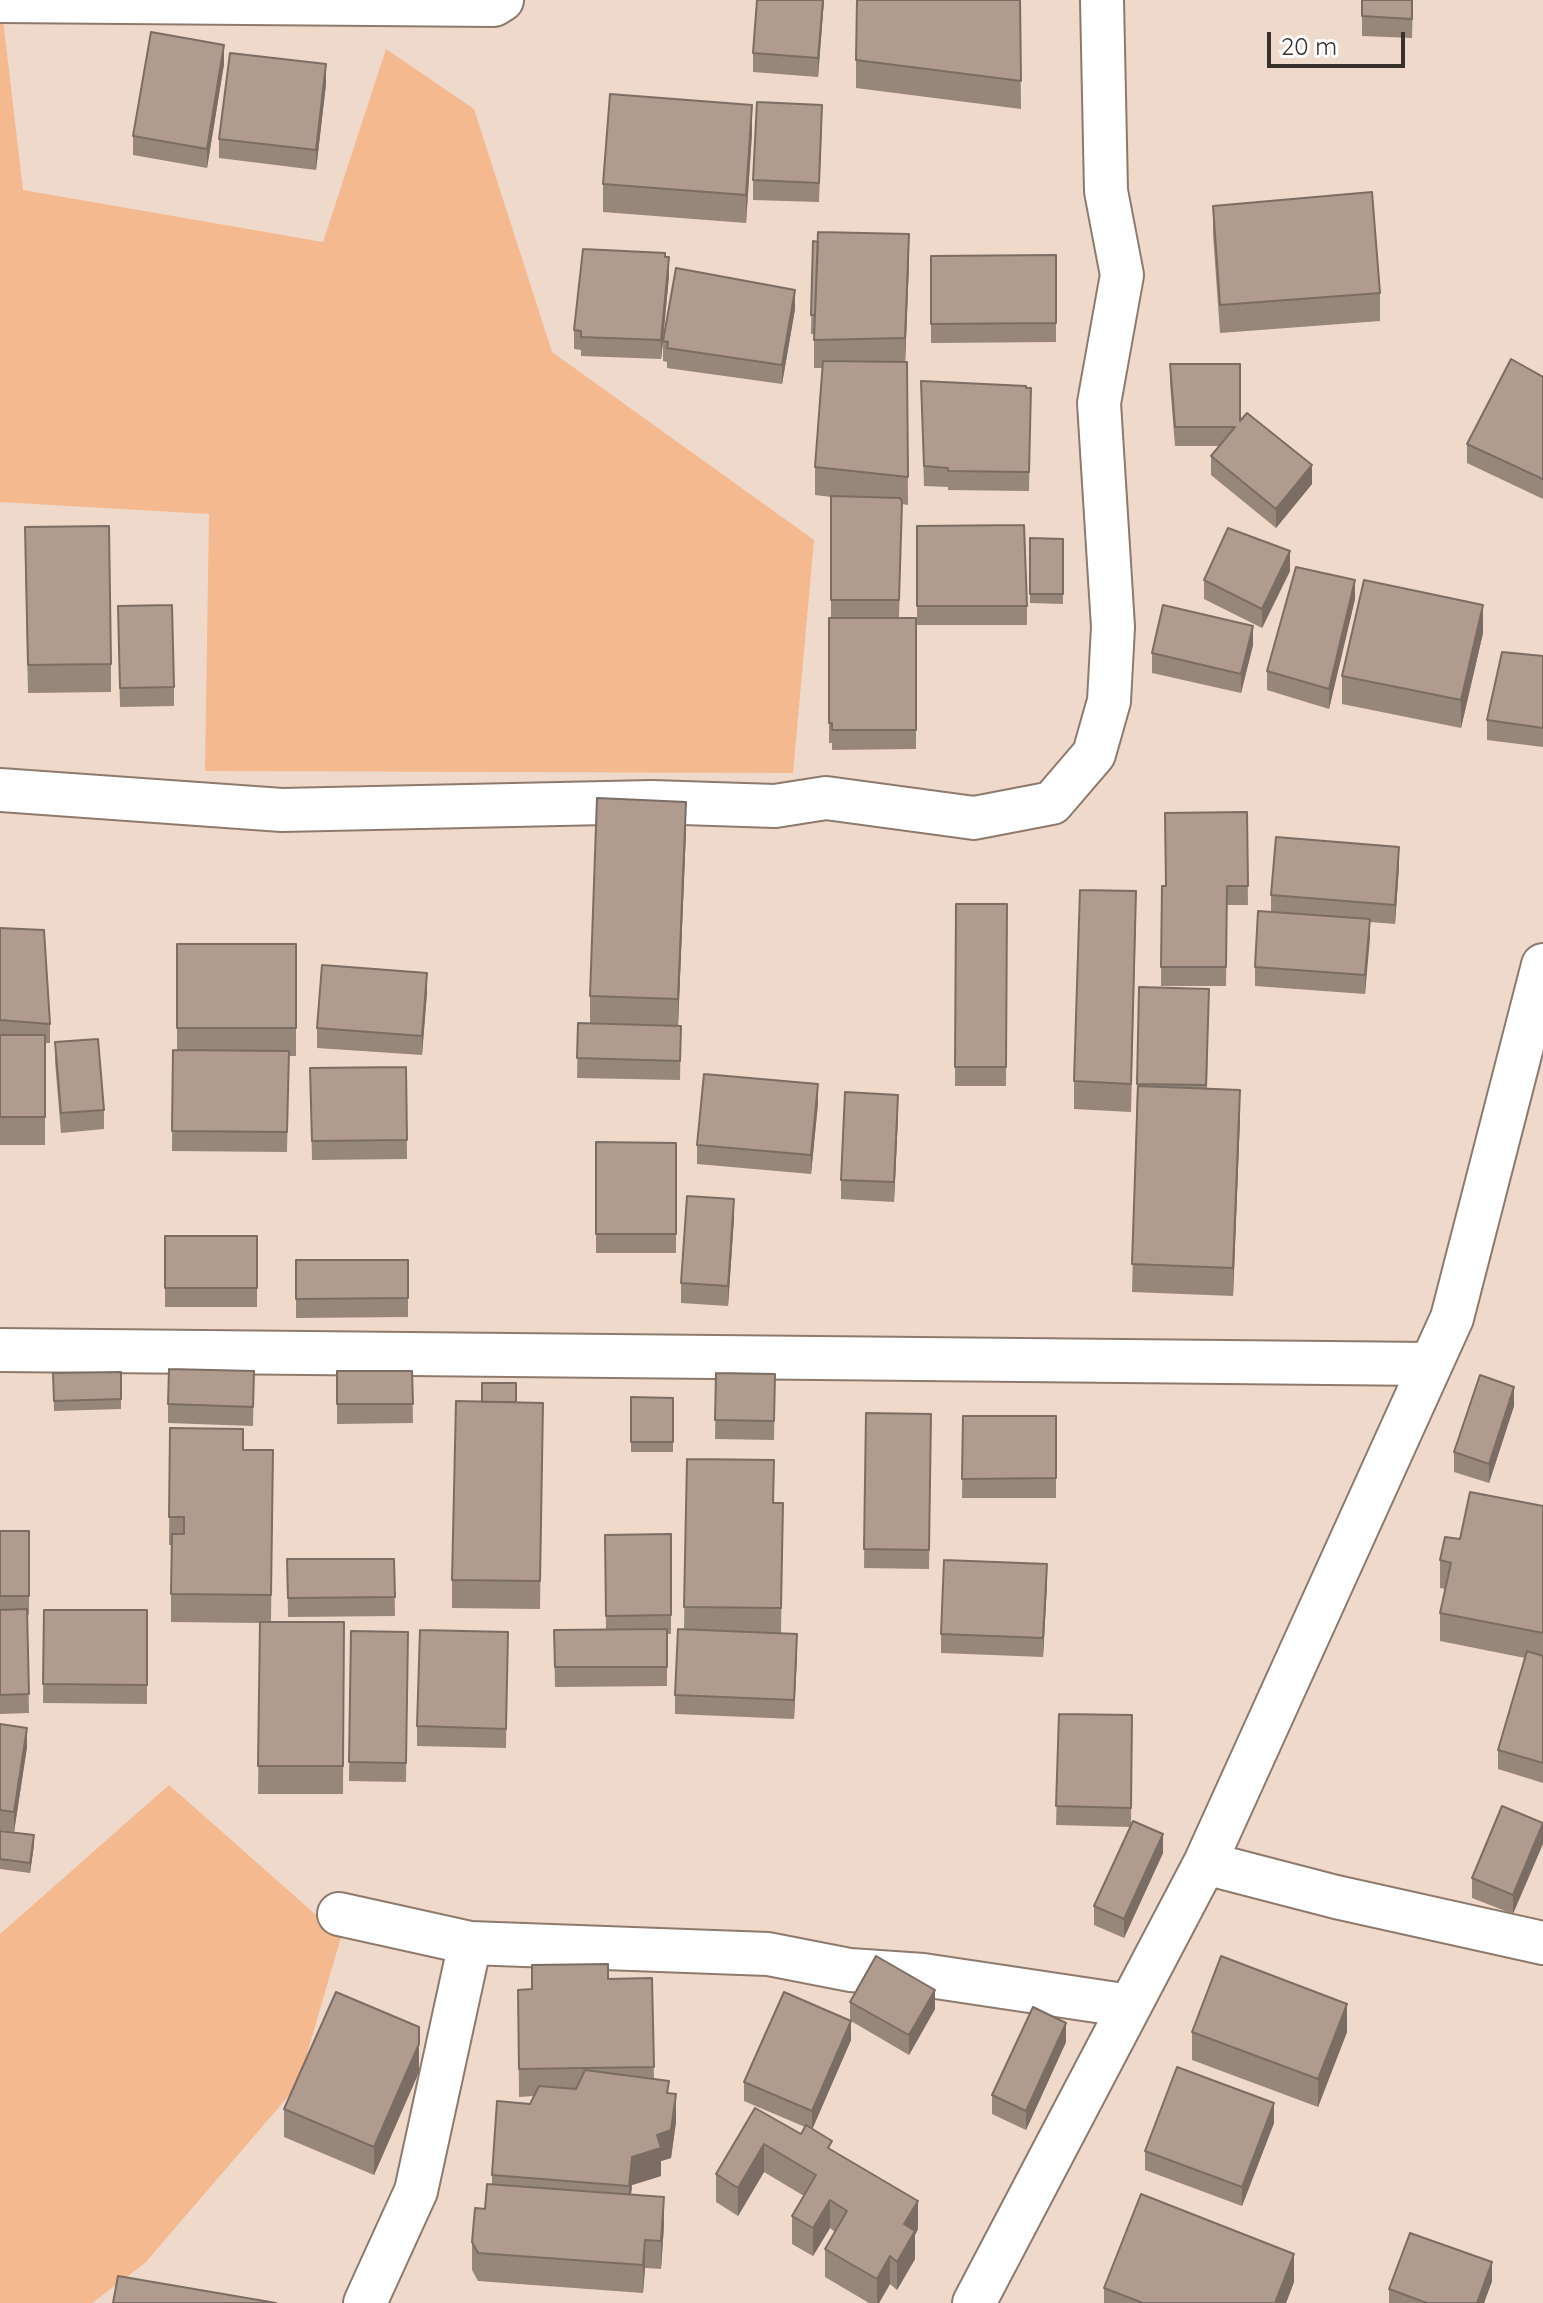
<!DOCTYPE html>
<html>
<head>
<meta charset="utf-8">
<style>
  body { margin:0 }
  #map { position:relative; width:1543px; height:2303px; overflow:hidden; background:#efd9cb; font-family:Quicksand,sans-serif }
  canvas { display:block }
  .scale { position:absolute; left:1267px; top:32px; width:138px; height:36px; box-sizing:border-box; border:4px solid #39312b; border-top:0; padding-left:10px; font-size:24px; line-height:28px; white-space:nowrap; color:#39312b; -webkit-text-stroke:6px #fff; paint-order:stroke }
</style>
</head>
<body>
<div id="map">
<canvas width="1543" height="2303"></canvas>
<div class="scale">20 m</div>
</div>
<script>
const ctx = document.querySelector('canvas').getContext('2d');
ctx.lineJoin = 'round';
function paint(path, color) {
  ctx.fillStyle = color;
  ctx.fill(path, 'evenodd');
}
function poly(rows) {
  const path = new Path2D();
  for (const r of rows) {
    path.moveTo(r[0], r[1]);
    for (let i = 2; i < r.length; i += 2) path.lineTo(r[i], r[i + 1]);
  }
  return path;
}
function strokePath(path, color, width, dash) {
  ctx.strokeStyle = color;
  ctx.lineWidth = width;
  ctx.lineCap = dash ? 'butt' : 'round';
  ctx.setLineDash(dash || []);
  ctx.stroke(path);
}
const green = poly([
  [0,19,3,19,23,190,323,242,386,49,474,109,552,352,814,540,793,773,205,771,209,514,0,502],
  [169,1785,341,1937,298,2085,145,2263,92,2303,0,2303,0,1934]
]);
const street = poly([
  [0,1,494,5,502,0],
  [0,790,282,810,652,802,775,806,826,798,974,818,1052,803,1094,754,1109,701,1113,627,1099,403,1122,275,1106,191,1102,0],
  [0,1350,1430,1364],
  [1205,1863,1336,1897,1543,1943],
  [339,1914,470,1943,768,1954,850,1970,923,1975,1130,2006],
  [365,2303,416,2191,470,1943],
  [974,2303,1205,1863,1452,1318,1543,965]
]);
const wall = poly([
  [757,0,824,0,818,77,753,72,753,53],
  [1020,0,1021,109,856,88,856,60],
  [1362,0,1413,0,1412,38,1362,36],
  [224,64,207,168,133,155,133,136],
  [326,84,316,170,219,158,219,139],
  [822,124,819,202,753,200,753,180],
  [752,133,746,223,603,212,603,184],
  [1213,206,1380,293,1380,321,1220,333,1213,234],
  [813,241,909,262,905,362,907,362,908,505,902,504,899,618,916,618,916,749,832,750,832,743,829,743,829,618,831,618,831,497,815,495,815,467,822,368,814,368,814,334,811,334],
  [1056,255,1056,342,931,343,931,256],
  [669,276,663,340,795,309,782,384,667,368,667,362,663,361,663,343,661,359,581,356,581,350,574,349,574,330],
  [1170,364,1240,421,1312,484,1276,528,1211,475,1211,456,1219,446,1175,446,1170,383],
  [1543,377,1543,499,1467,463,1467,444],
  [921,381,1031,388,1029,491,948,490,948,487,924,486],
  [917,526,1027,606,1027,625,917,625],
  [1030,538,1063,539,1063,604,1030,603],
  [25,555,111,664,111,692,28,693],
  [1290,571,1262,628,1204,599,1204,580],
  [1355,599,1329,709,1267,690,1267,671],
  [118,626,174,687,174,706,120,707],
  [1483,633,1461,728,1342,704,1342,676],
  [1253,645,1241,693,1152,673,1152,653],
  [1543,656,1543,747,1487,740,1487,720],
  [1247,812,1248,905,1227,905,1226,986,1161,986,1162,886,1166,886],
  [686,830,678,1026,681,1026,680,1080,577,1078,578,1023,590,1023,590,996],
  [1399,866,1395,924,1370,922,1365,994,1255,986,1255,967,1271,912,1271,895],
  [956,904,1007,904,1006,1086,955,1086],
  [1136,919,1131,1112,1074,1109,1074,1081],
  [0,928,50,1024,50,1043,45,1043,45,1145,0,1145],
  [177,944,296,944,296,1056,289,1056,287,1152,172,1151,173,1050,177,1050],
  [1209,989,1207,1089,1240,1118,1233,1296,1132,1292,1137,1084],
  [427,992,422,1055,317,1048,317,1028],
  [55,1042,104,1110,104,1129,61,1133,55,1061],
  [406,1067,407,1159,312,1160,310,1068],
  [818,1103,811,1174,697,1164,697,1145],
  [898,1114,894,1202,841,1199,841,1180],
  [596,1142,676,1143,676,1253,596,1253],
  [734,1218,728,1306,681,1303,681,1283],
  [165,1236,257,1236,257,1307,165,1307],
  [296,1260,408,1260,408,1317,296,1318],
  [254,1371,253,1426,168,1423,168,1404],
  [337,1371,412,1371,413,1423,337,1424],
  [121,1372,121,1409,54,1411,53,1373],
  [716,1373,775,1374,774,1440,715,1439],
  [631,1397,673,1398,673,1452,631,1452],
  [516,1402,543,1403,540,1609,452,1608,452,1580],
  [1514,1406,1489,1483,1454,1472,1454,1452],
  [866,1413,931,1414,929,1569,864,1568],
  [963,1416,1056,1416,1056,1498,962,1498],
  [170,1428,243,1450,273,1450,271,1622,344,1622,343,1794,258,1794,260,1623,171,1622,171,1545,169,1545],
  [687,1459,773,1503,783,1503,781,1633,797,1653,794,1719,675,1714,675,1695,684,1629],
  [1543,1506,1543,1783,1498,1769,1498,1750,1525,1658,1440,1641,1440,1613,1445,1589,1440,1588,1440,1560,1460,1539],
  [0,1531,29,1531,29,1615,27,1615,29,1713,0,1714],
  [671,1534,671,1634,667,1634,667,1686,555,1687,554,1630,606,1630,605,1535],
  [287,1559,394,1559,395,1616,288,1617],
  [1047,1584,1043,1657,941,1653,941,1634],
  [44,1610,147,1610,147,1704,43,1703],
  [351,1631,408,1632,406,1782,349,1781],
  [508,1632,506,1748,417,1746,417,1726],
  [1059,1714,1132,1715,1131,1826,1163,1853,1124,1938,1094,1925,1094,1906,1130,1827,1056,1825],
  [0,1724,27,1747,14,1832,0,1830],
  [1543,1823,1513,1914,1472,1898,1472,1878],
  [0,1831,34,1845,30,1873,0,1869],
  [652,1978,654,2079,669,2093,676,2122,671,2158,661,2161,661,2176,632,2185,631,2195,664,2225,661,2269,645,2268,643,2293,478,2281,472,2270,472,2242,485,2209,492,2185,492,2175,534,2096,519,2097,518,1990,532,1989,608,1979],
  [850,2002,935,2009,909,2055,851,2021,851,2040,812,2129,832,2151,918,2229,915,2235,915,2259,897,2290,890,2284,879,2303,869,2303,825,2277,825,2249,835,2232,830,2228,813,2256,792,2244,792,2216,804,2196,764,2172,738,2216,716,2202,716,2174,755,2108,801,2134,805,2127,744,2101,744,2082,850,2021],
  [1192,2032,1347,2032,1318,2107,1192,2060],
  [1066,2042,1026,2130,992,2114,992,2095],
  [419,2072,374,2175,284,2137,284,2109],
  [1274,2123,1242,2206,1145,2170,1145,2151],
  [1492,2281,1484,2303,1389,2303,1389,2289],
  [1294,2282,1286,2303,1104,2303,1104,2288]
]);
const shadedWall = poly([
  [823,0,824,0,818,77,818,58],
  [224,45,224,64,207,168,207,149],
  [326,64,326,84,316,170,316,150],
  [752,105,752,133,746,223,746,195],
  [909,234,909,262,905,366,905,338],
  [669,257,669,276,661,359,661,340],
  [795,290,795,309,782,384,782,365],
  [1312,465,1312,484,1276,528,1276,509],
  [1290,551,1290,571,1262,628,1262,609],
  [1355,580,1355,599,1329,709,1329,689],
  [1483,605,1483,633,1461,728,1461,700],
  [1253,626,1253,645,1241,693,1241,674],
  [686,802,686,830,678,1027,678,999],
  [1399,847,1399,866,1395,924,1395,905],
  [1370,919,1370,938,1365,994,1365,975],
  [427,973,427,992,422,1055,422,1036],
  [818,1084,818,1103,811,1174,811,1155],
  [1240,1090,1240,1118,1233,1296,1233,1268],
  [898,1095,898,1114,894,1202,894,1182],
  [734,1199,734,1218,728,1306,728,1286],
  [1514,1387,1514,1406,1489,1483,1489,1464],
  [1047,1564,1047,1584,1043,1657,1043,1638],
  [797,1634,797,1653,794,1719,794,1700],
  [27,1728,27,1747,14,1832,14,1812],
  [1543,1824,1543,1844,1513,1914,1513,1895],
  [1163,1834,1163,1853,1124,1938,1124,1919],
  [34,1835,34,1845,30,1873,30,1863],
  [935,1990,935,2009,909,2055,909,2035],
  [1347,2004,1347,2032,1318,2107,1318,2079],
  [851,2021,851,2040,812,2130,812,2111],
  [1066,2023,1066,2042,1026,2130,1026,2111],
  [419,2044,419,2072,374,2175,374,2147],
  [676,2094,676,2122,671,2158,661,2161,661,2176,632,2185,629,2214,629,2186,632,2157,657,2135],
  [1274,2103,1274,2123,1242,2206,1242,2187],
  [764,2144,764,2172,738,2216,738,2188],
  [664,2197,664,2225,661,2269,661,2241],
  [830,2200,830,2228,813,2256,813,2228],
  [918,2201,918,2229,915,2235,915,2259,897,2290,897,2262,904,2224],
  [645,2240,645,2268,643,2293,643,2265],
  [1294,2254,1294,2282,1286,2303,1275,2303],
  [890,2256,890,2284,879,2303,877,2303,877,2279],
  [1492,2262,1492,2281,1484,2303,1477,2303]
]);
const building = poly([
  [757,0,823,0,818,58,753,53,757,0],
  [857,0,1020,0,1021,81,856,60,857,0],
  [1362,0,1412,0,1412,19,1362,16,1362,0],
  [151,32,224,45,207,149,133,136,151,32],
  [230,53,326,64,316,150,219,139,230,53],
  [610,94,752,105,746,195,603,184,610,94],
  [757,102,822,105,819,183,753,180,757,102],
  [1372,192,1380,293,1220,305,1213,206,1372,192],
  [818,232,909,234,905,338,814,340,818,232],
  [813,241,818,242,815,315,811,315,813,241],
  [583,249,665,253,665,257,669,257,661,340,581,337,581,331,574,330,583,249],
  [1056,255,1056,323,931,324,931,256,1056,255],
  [676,268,795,290,782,365,667,348,668,342,663,341,676,268],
  [1511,359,1543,377,1543,479,1467,444,1511,359],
  [823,361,907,362,908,477,815,467,823,361],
  [1170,364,1240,364,1240,421,1247,413,1312,465,1276,509,1211,456,1235,427,1175,427,1170,364],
  [921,381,1026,386,1026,388,1031,388,1029,472,948,471,948,468,924,466,921,381],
  [831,496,900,498,902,502,899,600,831,600,831,496],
  [1024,525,1027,606,917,606,917,526,1024,525],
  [109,526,111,664,28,665,25,527,109,526],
  [1228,528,1290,551,1262,609,1204,580,1228,528],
  [1030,538,1063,539,1063,594,1030,594,1030,538],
  [1296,567,1355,580,1329,689,1267,671,1296,567],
  [1364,580,1483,605,1461,700,1342,676,1364,580],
  [172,605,174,687,120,688,118,606,172,605],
  [1163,605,1253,626,1241,674,1152,653,1163,605],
  [829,618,916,618,916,730,832,730,832,723,829,723,829,618],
  [1502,652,1543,656,1543,728,1487,720,1502,652],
  [597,798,686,802,678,999,590,996,597,798],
  [1247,812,1248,886,1227,886,1226,967,1161,967,1162,886,1166,886,1165,813,1247,812],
  [1276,837,1399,847,1395,905,1271,895,1276,837],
  [1080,890,1136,891,1131,1084,1074,1081,1080,890],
  [956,904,1007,904,1006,1067,955,1067,956,904],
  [1258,911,1370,919,1365,975,1255,967,1258,911],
  [0,928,44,930,50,1024,0,1020,0,928],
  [177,944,296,944,296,1028,177,1028,177,944],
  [322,965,427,973,422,1036,317,1028,322,965],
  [1139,987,1209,989,1206,1085,1137,1084,1139,987],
  [578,1023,681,1026,680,1061,577,1058,578,1023],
  [0,1035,45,1035,45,1117,0,1117,0,1035],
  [98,1039,104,1110,61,1113,55,1042,98,1039],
  [173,1050,289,1051,287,1132,172,1131,173,1050],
  [406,1067,407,1140,312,1141,310,1068,406,1067],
  [704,1074,818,1084,811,1155,697,1145,704,1074],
  [1138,1086,1240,1090,1233,1268,1132,1264,1138,1086],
  [845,1092,898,1095,894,1182,841,1180,845,1092],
  [596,1142,676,1143,676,1234,596,1234,596,1142],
  [687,1196,734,1199,728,1286,681,1283,687,1196],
  [165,1236,257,1236,257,1288,165,1288,165,1236],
  [296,1260,408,1260,408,1298,296,1299,296,1260],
  [169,1369,254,1371,253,1407,168,1404,169,1369],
  [337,1371,412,1371,413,1404,337,1404,337,1371],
  [121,1372,121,1399,54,1401,53,1373,121,1372],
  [716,1373,775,1374,774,1421,715,1420,716,1373],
  [1480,1375,1514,1387,1489,1464,1454,1452,1480,1375],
  [482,1383,516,1383,516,1402,482,1402,482,1383],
  [631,1397,673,1398,673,1442,631,1442,631,1397],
  [456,1401,543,1403,540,1581,452,1580,456,1401],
  [866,1413,931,1414,929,1550,864,1549,866,1413],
  [963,1416,1056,1416,1056,1478,962,1479,963,1416],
  [170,1428,243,1429,243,1450,273,1450,271,1595,171,1594,172,1534,184,1534,184,1517,169,1517,170,1428],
  [687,1459,774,1460,773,1503,783,1503,781,1608,684,1607,687,1459],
  [1470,1492,1543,1506,1543,1633,1440,1613,1451,1563,1440,1560,1445,1537,1460,1539,1470,1492],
  [0,1531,29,1531,29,1596,0,1596,0,1531],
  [671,1534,671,1615,606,1616,605,1535,671,1534],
  [287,1559,394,1559,395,1597,288,1598,287,1559],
  [944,1560,1047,1564,1043,1638,941,1634,944,1560],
  [27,1609,29,1694,0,1695,0,1610,27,1609],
  [44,1610,147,1610,147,1685,43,1684,44,1610],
  [260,1622,344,1622,343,1766,258,1766,260,1622],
  [667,1629,667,1667,555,1667,554,1630,667,1629],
  [678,1629,797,1634,794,1700,675,1695,678,1629],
  [420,1630,508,1632,506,1729,417,1726,420,1630],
  [351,1631,408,1632,406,1763,349,1762,351,1631],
  [1527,1651,1543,1656,1543,1763,1498,1750,1527,1651],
  [1059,1714,1132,1715,1131,1808,1056,1806,1059,1714],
  [0,1724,27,1728,14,1812,0,1810,0,1724],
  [1502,1806,1543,1823,1513,1895,1472,1878,1502,1806],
  [1133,1821,1163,1834,1124,1919,1094,1906,1133,1821],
  [0,1831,34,1835,30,1863,0,1859,0,1831],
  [876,1956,935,1990,909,2035,850,2002,876,1956],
  [1221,1956,1347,2004,1318,2079,1192,2032,1221,1956],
  [608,1964,608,1979,652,1978,654,2067,519,2069,518,1990,532,1989,532,1965,608,1964],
  [336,1992,419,2027,419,2044,374,2147,284,2109,336,1992],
  [784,1992,851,2021,812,2111,744,2082,784,1992],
  [1033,2007,1066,2023,1026,2111,992,2095,1033,2007],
  [1177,2067,1274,2103,1242,2187,1145,2151,1177,2067],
  [585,2070,669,2081,667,2093,676,2094,671,2130,657,2135,661,2148,632,2157,629,2186,492,2175,497,2101,530,2104,539,2086,576,2089,585,2070],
  [755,2108,801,2134,806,2125,832,2141,828,2148,918,2201,904,2224,915,2231,897,2262,890,2256,877,2279,825,2249,847,2211,830,2200,813,2228,792,2216,816,2175,764,2144,738,2188,716,2174,755,2108],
  [487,2184,664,2197,661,2241,645,2240,643,2265,478,2253,472,2242,475,2208,485,2209,487,2184],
  [1141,2194,1294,2254,1275,2303,1143,2303,1104,2288,1141,2194],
  [1410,2233,1492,2262,1477,2303,1427,2303,1389,2289,1410,2233],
  [118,2276,276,2303,113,2303,118,2276]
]);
paint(green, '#f4b98f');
strokePath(street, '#8d7a6c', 46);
strokePath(street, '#fff', 42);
paint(wall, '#97867a');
paint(shadedWall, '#7b6d63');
paint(building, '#b09c8e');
strokePath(building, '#7b6d63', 2);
</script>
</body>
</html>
